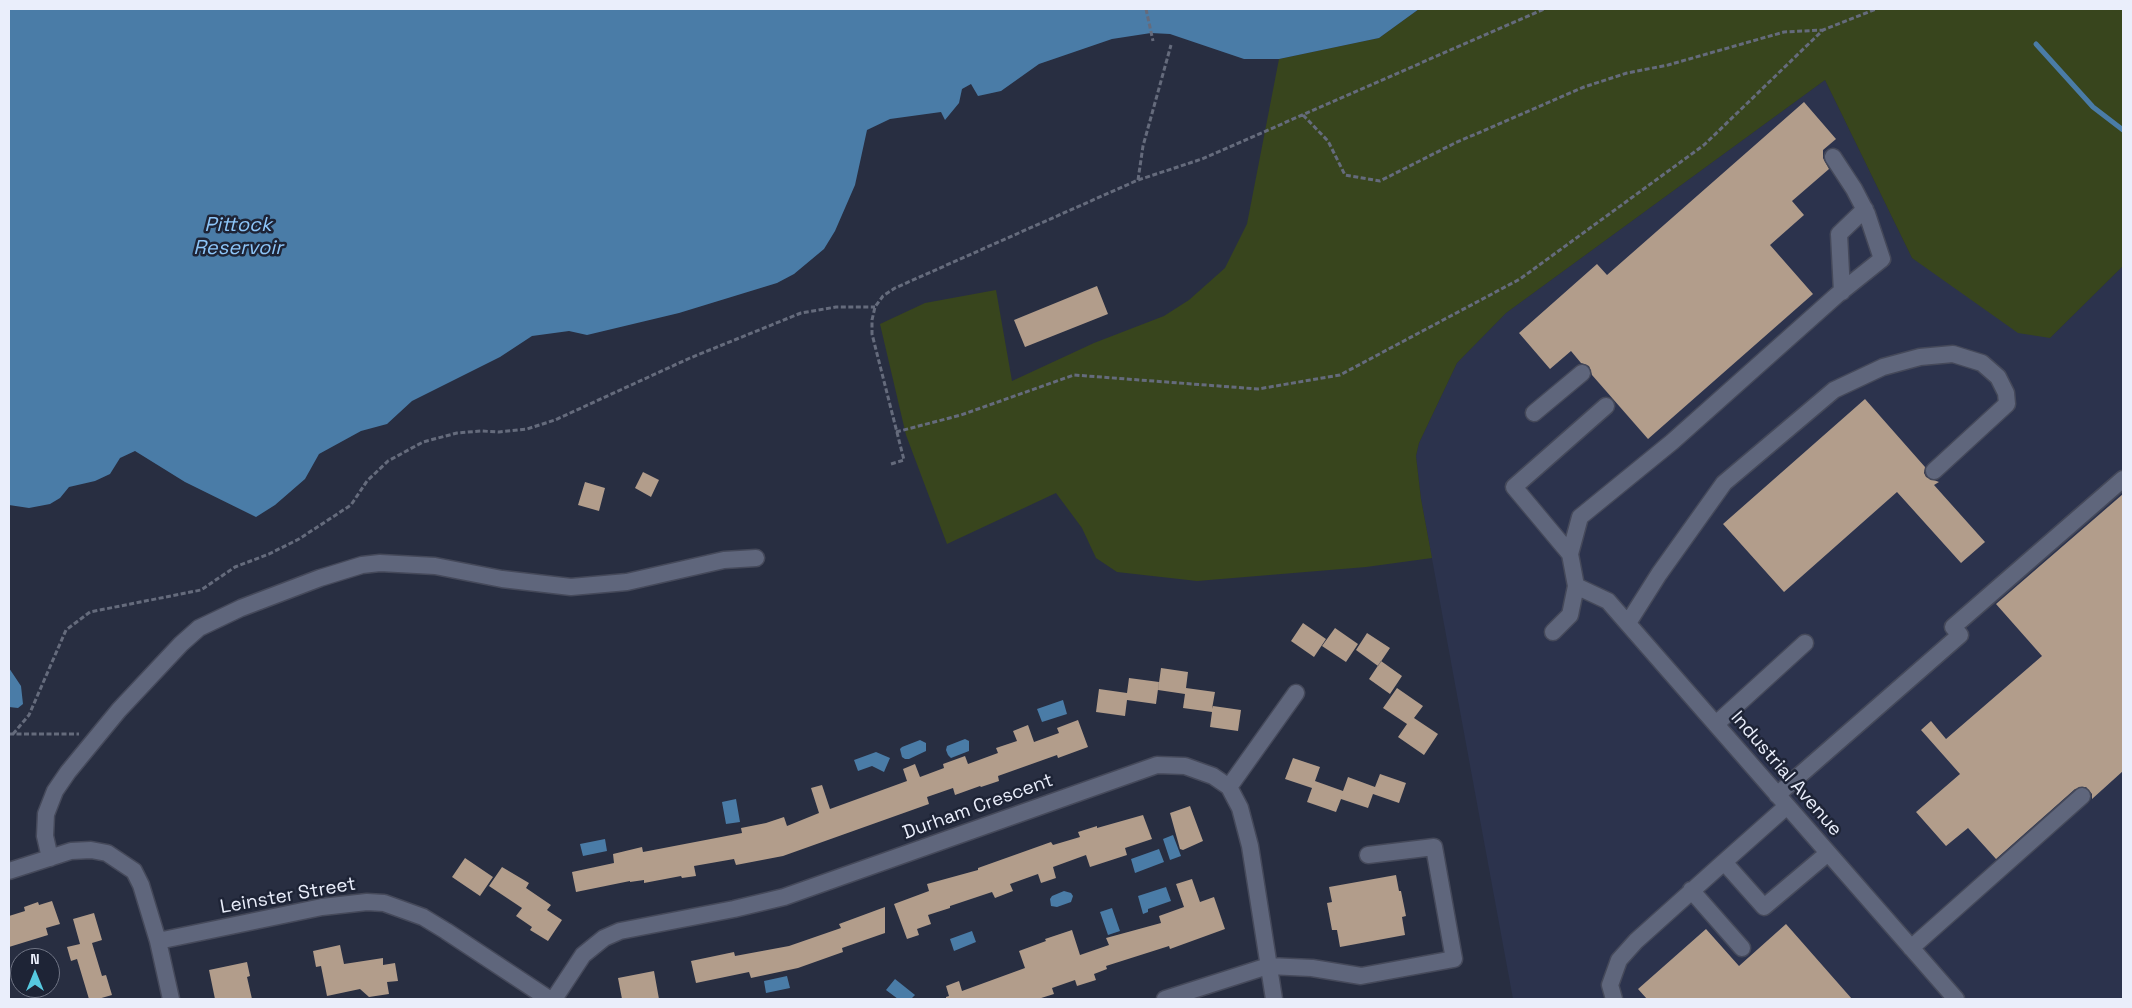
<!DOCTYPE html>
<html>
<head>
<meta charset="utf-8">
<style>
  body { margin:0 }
  #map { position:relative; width:2132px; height:1008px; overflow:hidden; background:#282e41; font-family:"Space Grotesk",sans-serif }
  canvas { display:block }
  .frame { position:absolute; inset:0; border:10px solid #eaeefb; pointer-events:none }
  .north { position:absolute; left:10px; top:948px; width:50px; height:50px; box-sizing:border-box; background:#1e2436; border:1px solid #707585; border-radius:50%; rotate:0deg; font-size:14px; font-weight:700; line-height:20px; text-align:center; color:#eaeefb }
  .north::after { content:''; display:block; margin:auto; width:18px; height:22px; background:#56c9e0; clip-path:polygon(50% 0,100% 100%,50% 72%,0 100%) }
</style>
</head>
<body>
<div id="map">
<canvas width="2132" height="1008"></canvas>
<div class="frame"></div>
<div class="north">N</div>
</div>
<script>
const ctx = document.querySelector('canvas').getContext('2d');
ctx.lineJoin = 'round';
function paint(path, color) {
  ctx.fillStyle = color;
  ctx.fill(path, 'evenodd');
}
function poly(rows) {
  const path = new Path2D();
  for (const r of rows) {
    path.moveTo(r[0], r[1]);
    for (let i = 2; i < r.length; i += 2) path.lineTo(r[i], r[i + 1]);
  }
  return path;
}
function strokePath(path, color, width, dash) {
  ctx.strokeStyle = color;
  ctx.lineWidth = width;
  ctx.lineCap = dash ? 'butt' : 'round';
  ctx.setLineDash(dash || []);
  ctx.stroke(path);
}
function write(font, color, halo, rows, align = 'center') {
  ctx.font = font + ' "Space Grotesk",sans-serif';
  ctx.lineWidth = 5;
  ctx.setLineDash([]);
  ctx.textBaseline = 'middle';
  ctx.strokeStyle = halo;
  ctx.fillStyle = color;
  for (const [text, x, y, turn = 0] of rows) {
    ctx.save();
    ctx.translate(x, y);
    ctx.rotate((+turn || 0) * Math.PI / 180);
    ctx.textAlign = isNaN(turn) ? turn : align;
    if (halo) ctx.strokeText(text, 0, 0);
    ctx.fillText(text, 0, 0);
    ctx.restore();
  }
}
const built = poly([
  [1825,80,1912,258,2050,338,2123,266,2123,999,1513,999,1421,499,1416,456,1419,443,1457,363,1506,313]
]);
const green = poly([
  [1419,9,2123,9,2123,266,2050,338,2018,333,1912,258,1825,80,1506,313,1457,363,1419,443,1416,456,1421,499,1432,558,1366,567,1197,581,1117,572,1096,558,1082,528,1056,493,947,544,906,435,880,324,925,303,996,290,1012,381,1094,343,1164,316,1189,300,1225,268,1247,224,1279,59,1379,38]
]);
const water = poly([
  [9,9,1419,9,1379,38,1279,59,1244,59,1170,34,1151,33,1112,39,1039,64,1001,91,978,96,971,84,962,89,959,103,945,120,941,112,890,119,867,130,855,185,835,231,824,249,794,274,777,283,679,313,587,335,569,331,532,336,500,357,412,401,387,424,361,431,319,454,305,479,275,505,256,517,185,482,135,451,120,458,110,474,95,481,69,487,60,498,50,504,29,508,9,505],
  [9,668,21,686,23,704,18,708,9,707],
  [1063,700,1067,714,1042,722,1037,709],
  [965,739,969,741,969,751,951,758,948,755,946,750,947,746],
  [920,740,926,743,926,751,909,759,905,759,902,757,900,749,902,747],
  [876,752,890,758,884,772,872,766,858,771,854,760],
  [736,799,740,822,726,824,722,802],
  [1173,835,1181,856,1170,860,1163,839],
  [605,839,607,851,583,856,580,844],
  [1159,849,1164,862,1135,873,1131,859],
  [1166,887,1171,901,1148,909,1148,912,1143,914,1138,896],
  [1064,891,1071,893,1073,896,1071,902,1057,907,1051,906,1050,899,1052,896],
  [1112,908,1120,931,1108,935,1100,912],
  [972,931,976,942,954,951,950,939],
  [787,976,790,988,766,993,764,981],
  [895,979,915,995,911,999,898,999,886,990]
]);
const stream = poly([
  [2036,44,2093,107,2123,130]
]);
const building = poly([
  [1804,102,1836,139,1823,150,1823,158,1829,169,1792,201,1804,215,1770,245,1813,294,1648,439,1592,375,1589,366,1581,363,1571,351,1550,369,1519,333,1597,264,1607,275],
  [1097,286,1108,314,1025,347,1014,320],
  [1865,399,1925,467,1924,473,1926,477,1939,482,1934,485,1985,542,1961,563,1897,492,1784,592,1723,524],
  [643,472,659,480,651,497,635,488],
  [585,482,605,488,599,511,578,505],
  [2123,494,2123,771,2092,799,2092,794,2086,787,2075,789,1996,859,1968,828,1946,846,1916,812,1960,774,1921,730,1931,721,1946,739,2042,656,1996,604],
  [1303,623,1326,639,1314,657,1291,641],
  [1335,628,1358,644,1346,662,1322,646],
  [1367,633,1390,648,1378,666,1356,650],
  [1381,661,1402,676,1390,694,1369,679],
  [1161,668,1188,672,1186,688,1215,692,1212,709,1213,706,1241,710,1238,731,1210,727,1212,712,1183,708,1185,694,1158,690],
  [1129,678,1159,682,1156,704,1127,700,1125,716,1096,712,1099,689,1127,693],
  [1397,688,1423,706,1414,718,1438,734,1424,755,1398,737,1407,724,1383,708],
  [1078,720,1088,747,1058,758,1057,755,998,776,999,781,981,787,980,786,955,795,953,788,927,797,929,804,783,856,736,865,734,859,694,866,696,876,682,878,681,876,644,883,644,880,630,882,630,881,576,892,572,872,614,863,613,854,642,847,643,852,742,833,741,828,766,823,784,817,787,826,819,813,811,788,822,785,830,809,907,781,903,769,915,764,920,777,944,768,943,764,965,756,968,764,998,753,996,748,1017,741,1013,731,1028,725,1034,742,1059,733,1057,728],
  [1293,758,1320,767,1315,781,1343,791,1348,777,1375,787,1380,774,1406,783,1399,803,1373,794,1368,808,1341,799,1336,812,1307,802,1312,788,1285,779],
  [1190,806,1203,841,1183,850,1180,849,1170,813],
  [1143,815,1152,839,1125,848,1127,855,1090,867,1086,855,1053,867,1056,878,1041,883,1038,874,1010,884,1013,891,995,898,992,892,950,906,950,908,928,915,931,924,917,929,919,935,907,939,894,904,929,891,927,884,978,870,978,868,1051,842,1053,845,1080,837,1078,832,1097,826,1097,828],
  [465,858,493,877,480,896,452,877],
  [502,867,529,883,526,888,551,905,547,910,562,920,548,941,530,930,532,927,516,916,522,908,489,886],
  [1396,875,1399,891,1401,891,1406,916,1402,917,1405,935,1340,947,1337,930,1332,930,1327,903,1332,902,1329,887],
  [1192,879,1200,902,1214,897,1225,929,1170,949,1169,946,1106,966,1107,969,1094,974,1096,980,1077,986,1075,980,1052,988,1054,994,1038,999,946,999,946,997,949,996,946,986,959,981,962,991,1025,968,1019,951,1046,941,1045,939,1072,930,1080,955,1109,945,1106,938,1161,923,1159,916,1184,907,1176,884],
  [52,901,60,924,46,928,48,935,9,947,9,916,25,911,24,907,38,902,39,905],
  [885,907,885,933,842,948,843,952,798,968,751,978,749,972,696,983,691,961,734,952,735,956,789,946,841,928,839,924],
  [94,913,102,940,92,943,102,976,106,975,112,995,98,999,89,999,77,959,71,961,67,947,80,944,73,919],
  [1786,924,1852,999,1647,999,1638,989,1706,929,1739,966],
  [340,945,344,964,383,958,383,965,395,963,398,981,387,982,389,994,369,997,360,989,327,996,321,966,316,967,313,951],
  [247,962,250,976,247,977,252,999,215,999,209,970],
  [654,971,659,999,622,999,618,978]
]);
const path = poly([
  [1146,9,1153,41],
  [1303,115,1328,141,1345,175,1380,181,1455,143,1584,87,1627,73,1668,65,1784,32,1823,30],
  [1138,180,1143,146,1171,45],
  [896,432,961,415,1074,375,1258,389,1340,375,1520,279,1704,145,1823,30,1876,9],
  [891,464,904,460,872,334,872,320,875,307,883,296,895,288,1138,180,1202,159,1544,9],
  [9,734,79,734],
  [13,734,29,715,66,630,90,612,201,590,235,567,269,554,299,539,351,505,367,481,388,461,423,442,457,433,481,431,499,432,527,429,555,420,690,358,801,313,836,307,875,307]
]);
const minor = poly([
  [1842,292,1839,234,1865,209],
  [1534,413,1582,373],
  [1570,554,1580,517,1672,442,1837,295,1882,259,1867,214,1854,189,1833,157],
  [1576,586,1608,601,1956,999],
  [1628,623,1659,574,1724,483,1834,390,1883,367,1920,357,1953,354,1982,363,1998,377,2006,393,2007,404,1934,471],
  [1553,632,1570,615,1576,586,1570,554,1514,487,1606,406],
  [1716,724,1805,643],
  [1229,787,1296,693],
  [1777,795,1960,635,1953,627,2123,479],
  [1787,806,1724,862,1764,907,1828,853],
  [50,858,45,836,46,814,55,791,68,772,119,710,181,644,199,628,241,608,320,578,362,565,380,563,435,566,502,579,571,587,627,582,724,560,756,558],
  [9,871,71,851,91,850,107,853,134,871,141,885,158,941,171,999],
  [1691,890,1742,948],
  [158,941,322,907,367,902,384,903,423,917,446,931,549,999],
  [1911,948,2082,796],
  [554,999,583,955,604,938,620,931,734,909,784,897,1157,765,1185,766,1213,776,1229,787,1240,808,1250,846,1274,999],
  [1165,999,1268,966,1312,968,1361,976,1454,959,1434,847,1368,855],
  [1614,999,1610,985,1619,960,1636,941,1724,862]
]);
const streetNames = [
  ["Industrial Avenue",1786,774,49],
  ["Durham Crescent",978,807,-20],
  ["Leinster Street",288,896,-10]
];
const waterNames = [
  ["Pittock",238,226],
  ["Reservoir",238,249]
];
paint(built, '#2c334d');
paint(green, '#38451d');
paint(water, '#4a7ca7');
strokePath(stream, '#4a7ca7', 5);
paint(building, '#b29d8b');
strokePath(minor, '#45495a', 19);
strokePath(path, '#656b7c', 3, [5, 2.5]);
strokePath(minor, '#5f667c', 16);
write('19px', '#eaeefb', '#1e2436', streetNames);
write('italic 20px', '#8ec6f9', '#1e2436', waterNames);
</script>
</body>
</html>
